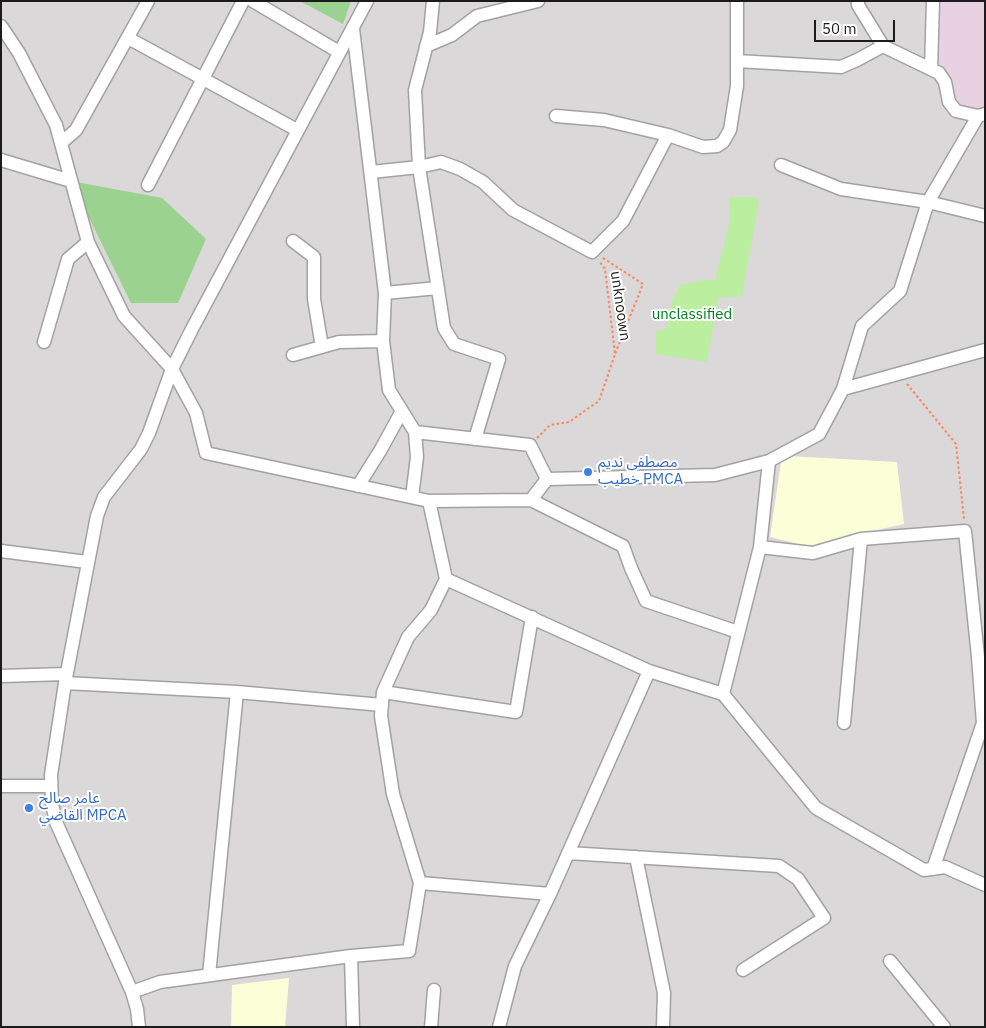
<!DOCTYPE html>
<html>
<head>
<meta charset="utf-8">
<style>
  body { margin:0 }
  #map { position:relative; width:986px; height:1028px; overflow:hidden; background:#eeebdf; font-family:"IBM Plex Sans",sans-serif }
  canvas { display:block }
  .frame { position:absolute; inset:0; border:2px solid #1b1b1b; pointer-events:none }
  .scale { position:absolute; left:814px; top:20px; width:81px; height:22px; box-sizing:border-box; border:2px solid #1b1b1b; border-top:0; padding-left:6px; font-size:15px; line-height:18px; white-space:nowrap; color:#1b1b1b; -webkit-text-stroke:4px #fff; paint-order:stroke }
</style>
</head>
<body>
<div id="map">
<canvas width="986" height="1028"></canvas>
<div class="frame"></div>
<div class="scale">50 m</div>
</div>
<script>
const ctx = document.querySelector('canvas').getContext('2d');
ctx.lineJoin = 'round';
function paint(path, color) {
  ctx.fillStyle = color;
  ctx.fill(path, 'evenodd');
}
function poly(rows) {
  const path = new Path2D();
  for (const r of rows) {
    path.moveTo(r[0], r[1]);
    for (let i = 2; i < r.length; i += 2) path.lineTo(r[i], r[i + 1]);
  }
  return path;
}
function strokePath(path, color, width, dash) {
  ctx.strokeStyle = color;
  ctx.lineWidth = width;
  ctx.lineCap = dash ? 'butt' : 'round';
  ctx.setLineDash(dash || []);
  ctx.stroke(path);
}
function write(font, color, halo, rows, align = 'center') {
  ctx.font = font + ' "IBM Plex Sans","Noto Sans Arabic",sans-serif';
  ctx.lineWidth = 4;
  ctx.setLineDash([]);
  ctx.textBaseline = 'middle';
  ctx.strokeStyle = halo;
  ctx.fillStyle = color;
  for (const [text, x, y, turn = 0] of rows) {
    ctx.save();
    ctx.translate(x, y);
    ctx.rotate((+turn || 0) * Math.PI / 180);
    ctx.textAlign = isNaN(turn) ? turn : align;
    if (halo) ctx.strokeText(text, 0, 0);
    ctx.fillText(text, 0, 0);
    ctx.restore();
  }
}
const residential = poly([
  [1,1,933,1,985,114,985,1027,1,1027]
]);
const industrial = poly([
  [933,1,985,1,985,110,969,113,931,69]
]);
const education = poly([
  [788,456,897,462,904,524,845,537,811,547,770,537,781,462],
  [289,978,285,1027,231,1027,232,985]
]);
const grass = poly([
  [729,197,755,197,759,201,742,296,718,298,707,362,656,354,656,332,667,328,671,304,680,285,705,280,715,280,730,221]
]);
const forest = poly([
  [300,1,351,1,343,24],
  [71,181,162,198,206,239,178,303,131,303]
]);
const path = poly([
  [603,258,643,284,615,354],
  [907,384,956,444,964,519],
  [537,438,550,425,569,422,599,401,615,354,605,269,599,261]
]);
const minor = poly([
  [253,1,339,52],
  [433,1,430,32,415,90,419,167,444,328,454,344,499,359,475,439],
  [858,1,858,5,883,46,939,73,945,82,949,102,956,111,978,116],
  [1,26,19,53,56,125,88,242,124,316,172,369,196,413,206,453,429,501,531,500,547,479,715,475,769,461],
  [353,29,385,293,383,341,389,390,415,432,417,457,412,497],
  [128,38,297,130],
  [426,46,452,35,477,16,538,1],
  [737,61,841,67,857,60,883,46],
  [931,69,933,1],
  [556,116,604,120,668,135,703,147,717,146,723,142,730,130,737,86,737,1],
  [61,143,76,130,148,1],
  [1,160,71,181],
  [781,165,841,189,928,202,985,216],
  [371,172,419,167,441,162,460,169,483,182,513,210,592,252,623,221,668,135],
  [148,185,243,1],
  [293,241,314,257,314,299,322,347],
  [385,293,438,288],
  [44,342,68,259,88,242],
  [293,355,339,342,383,341],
  [843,389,985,350],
  [415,432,530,445,547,479],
  [358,486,380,451,402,411],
  [531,500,623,546,631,568,646,601,738,632],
  [429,501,446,579,649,671,723,694,816,808,924,870,945,867,985,885],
  [760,547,813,553,861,539,965,531,978,657,983,723,933,869],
  [1,551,87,562],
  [1,676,66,674],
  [65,683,237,692,382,705],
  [383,692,516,712,532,617],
  [723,694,760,547,769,461,819,434,843,389,862,326,900,291,928,202,978,116,985,114],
  [844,723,861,539],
  [1,786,50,786],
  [568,853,779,866,798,879,824,918,743,970],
  [636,857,664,993,663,1027],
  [420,883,550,894],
  [351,956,353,1027],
  [890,961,944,1027],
  [209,975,237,692],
  [132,992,160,982,351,956,409,951,420,883,393,794,381,716,383,692,408,637,431,610,446,579],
  [139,1027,137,1009,132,992,56,822,52,804,51,775,65,683,97,516,104,497,141,449,149,433,172,369,192,329,367,1],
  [431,1027,434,990],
  [499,1027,515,966,550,894,649,671]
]);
const markers = [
  [588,472,5,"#3f7fe0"],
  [29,808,5,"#3f7fe0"]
];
const streetNames = [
  ["unknoown",620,306,82]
];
const parkNames = [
  ["unclassified",692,315]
];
const shopNames = [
  ["مصطفى نديم",598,463],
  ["خطيب PMCA",598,480],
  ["عامر صالح",39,799],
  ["القاضي MPCA",39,816]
];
paint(residential, '#dad8d8');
paint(industrial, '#e8d1e1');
paint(education, '#faffd8');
paint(grass, '#bcee9f');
paint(forest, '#9bd290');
strokePath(minor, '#a2a2a2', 15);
strokePath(path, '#ff8460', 2, [2.5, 2.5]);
strokePath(minor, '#fff', 12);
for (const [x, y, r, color] of markers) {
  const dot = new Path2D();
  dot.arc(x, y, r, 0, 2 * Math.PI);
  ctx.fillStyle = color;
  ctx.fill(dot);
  strokePath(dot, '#fff', 2);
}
write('15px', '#1b1b1b', '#fff', streetNames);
write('15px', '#01821c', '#fff', parkNames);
write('15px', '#366cbe', '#fff', shopNames, 'left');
</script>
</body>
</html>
